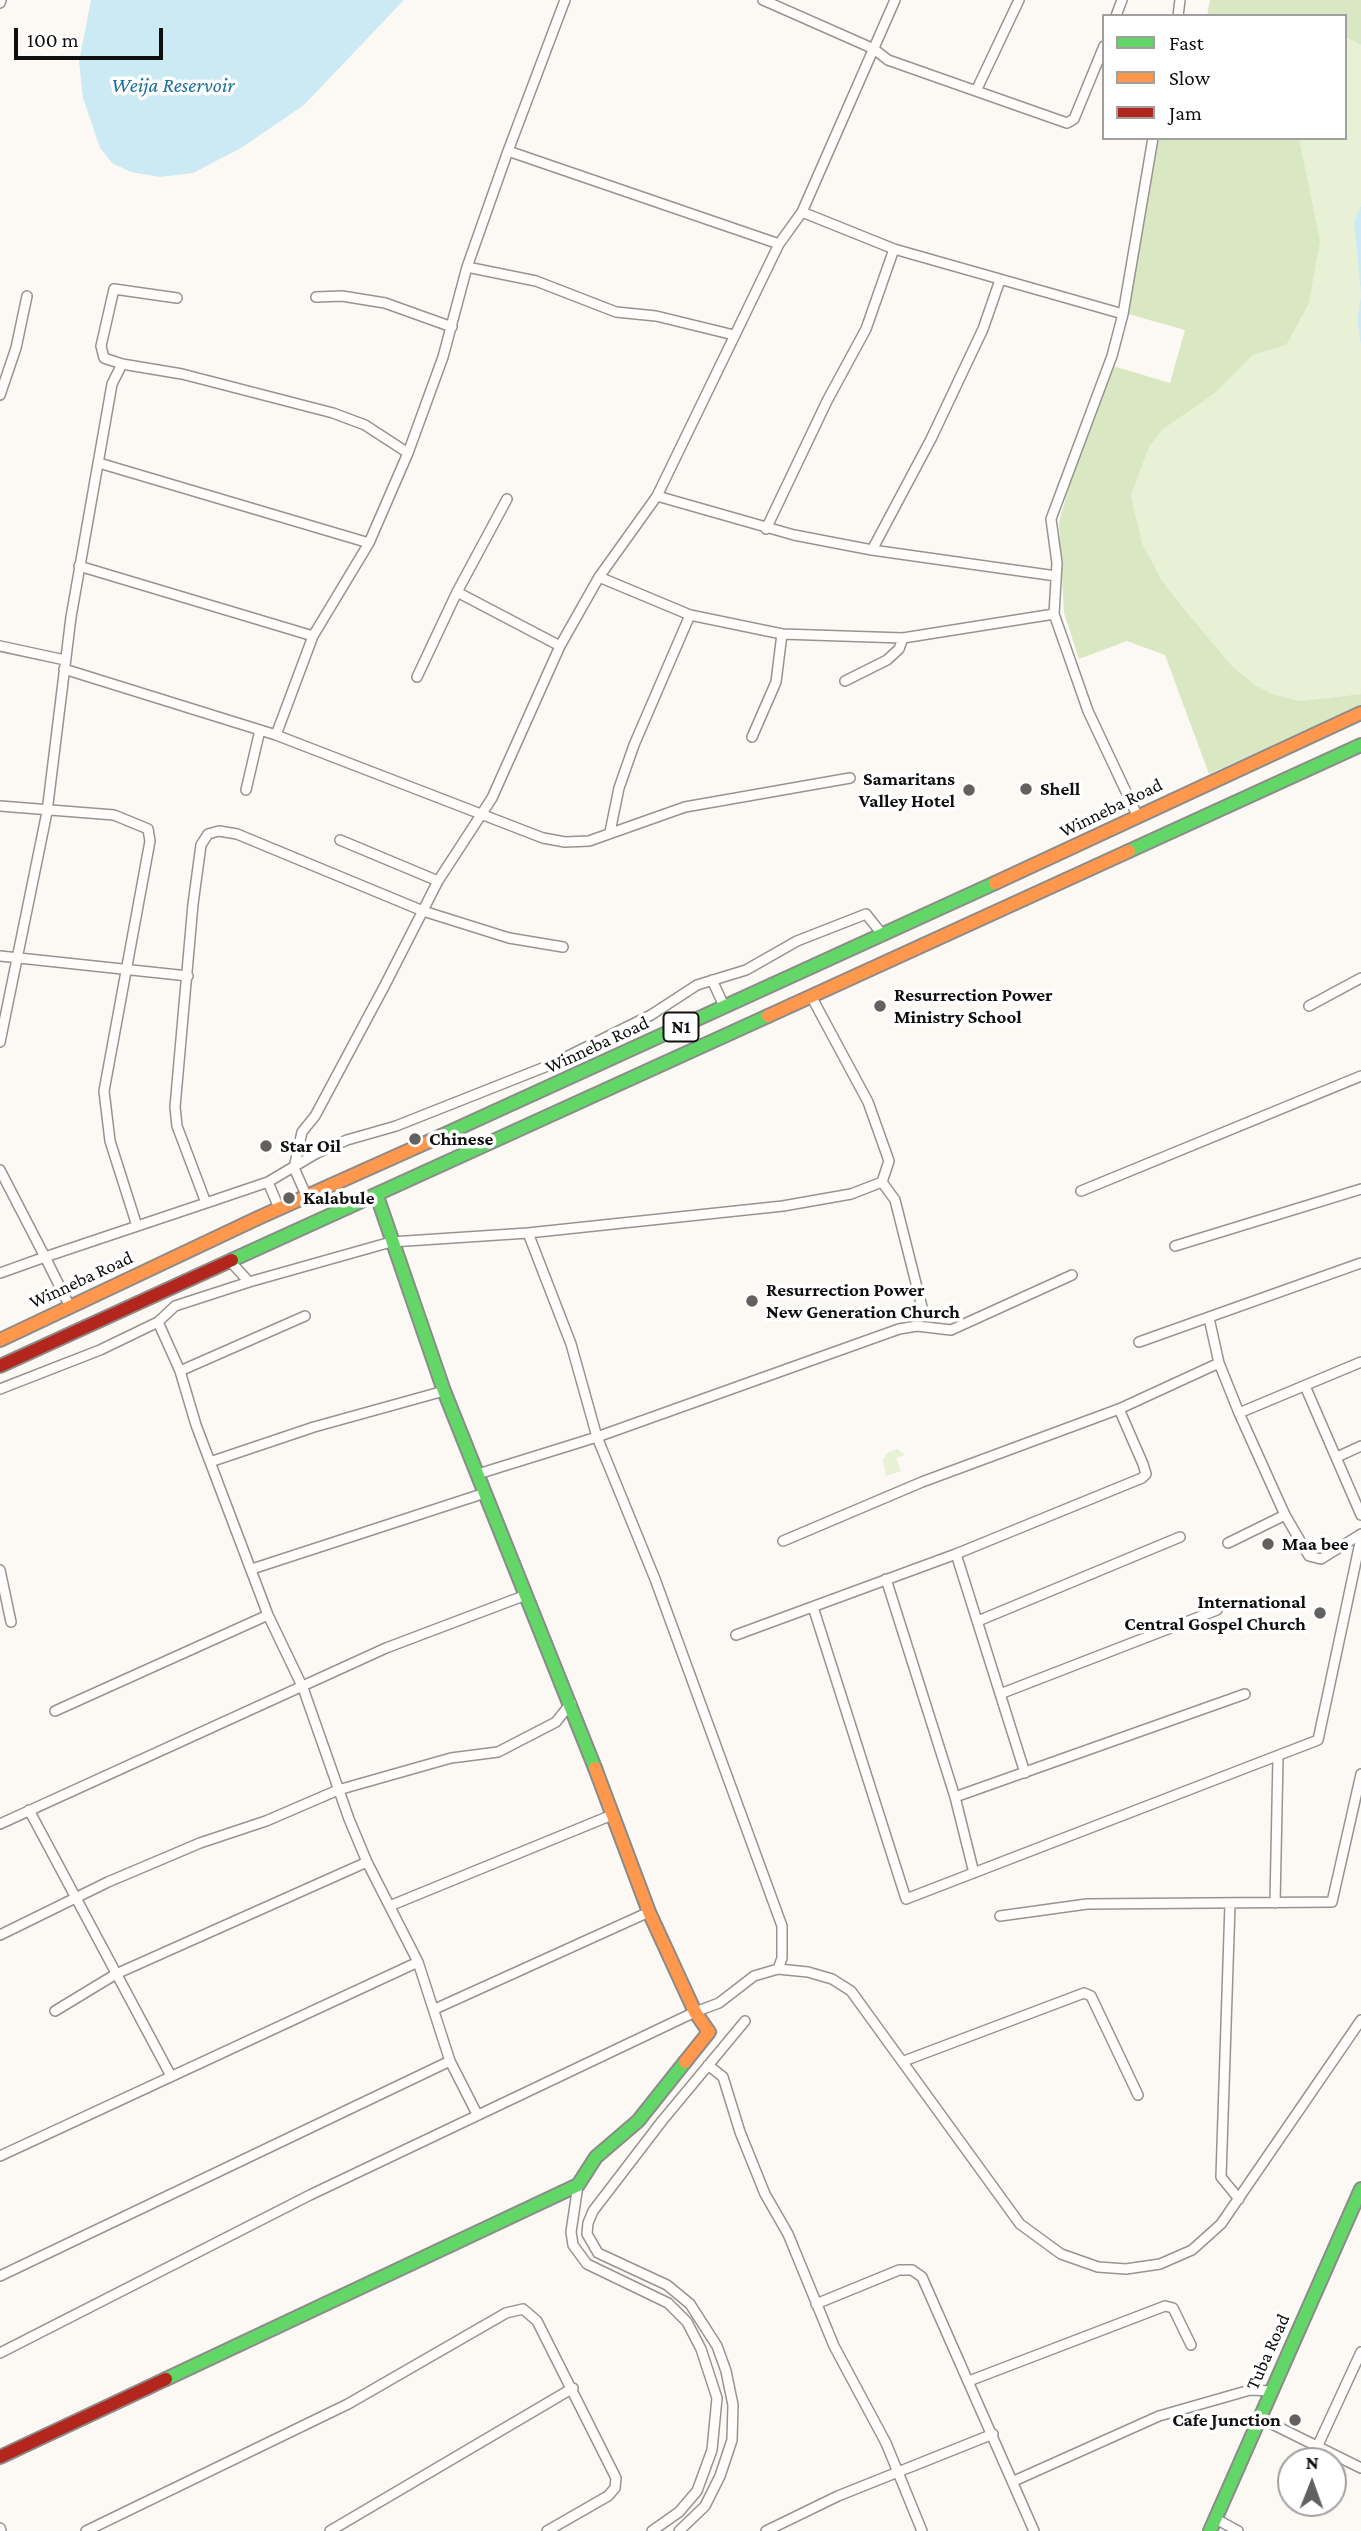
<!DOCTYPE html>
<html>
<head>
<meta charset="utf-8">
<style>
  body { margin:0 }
  #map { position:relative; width:1361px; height:2531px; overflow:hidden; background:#fcf9f4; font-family:"Crimson Pro",serif }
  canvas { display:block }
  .legend { position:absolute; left:1102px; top:14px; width:245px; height:126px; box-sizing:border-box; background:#fff; border:2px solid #9f9f9f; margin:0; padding:9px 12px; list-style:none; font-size:21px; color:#0f0f0f }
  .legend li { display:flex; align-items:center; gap:14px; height:35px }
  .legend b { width:35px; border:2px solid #9f9f9f }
  .north { position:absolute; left:1277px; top:2447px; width:70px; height:70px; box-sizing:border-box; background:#fff; border:2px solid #9f9f9f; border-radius:50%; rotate:1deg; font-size:19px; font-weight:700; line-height:28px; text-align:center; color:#0f0f0f }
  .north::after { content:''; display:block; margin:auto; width:24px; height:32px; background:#62615f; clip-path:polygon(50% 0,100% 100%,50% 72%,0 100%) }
  .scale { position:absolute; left:14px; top:28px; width:149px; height:32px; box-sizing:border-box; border:4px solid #0f0f0f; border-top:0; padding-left:9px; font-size:21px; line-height:24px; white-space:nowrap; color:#0f0f0f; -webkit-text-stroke:5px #fff; paint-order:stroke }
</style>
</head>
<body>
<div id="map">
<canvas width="1361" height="2531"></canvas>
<ul class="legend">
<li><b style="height:9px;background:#63d668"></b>Fast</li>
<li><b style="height:9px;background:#ff974d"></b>Slow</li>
<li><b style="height:9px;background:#b3261e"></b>Jam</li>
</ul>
<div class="north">N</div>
<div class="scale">100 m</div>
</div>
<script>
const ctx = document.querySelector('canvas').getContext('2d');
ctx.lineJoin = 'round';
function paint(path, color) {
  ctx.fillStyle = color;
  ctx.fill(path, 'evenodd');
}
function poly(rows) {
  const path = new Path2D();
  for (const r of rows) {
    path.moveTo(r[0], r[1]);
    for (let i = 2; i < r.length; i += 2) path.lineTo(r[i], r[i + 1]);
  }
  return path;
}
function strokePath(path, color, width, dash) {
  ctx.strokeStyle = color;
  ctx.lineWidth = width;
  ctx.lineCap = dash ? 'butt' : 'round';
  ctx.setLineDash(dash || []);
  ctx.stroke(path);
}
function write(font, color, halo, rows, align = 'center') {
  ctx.font = font + ' "Crimson Pro",serif';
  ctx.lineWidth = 7;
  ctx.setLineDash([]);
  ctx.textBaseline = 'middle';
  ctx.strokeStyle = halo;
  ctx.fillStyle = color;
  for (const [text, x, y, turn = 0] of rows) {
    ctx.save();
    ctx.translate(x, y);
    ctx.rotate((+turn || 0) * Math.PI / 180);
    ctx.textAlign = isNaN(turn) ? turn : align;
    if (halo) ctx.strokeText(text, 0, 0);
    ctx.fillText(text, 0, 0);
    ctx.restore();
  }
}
const green = poly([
  [1345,37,1361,45,1361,205,1354,222,1361,295,1357,320,1361,346,1361,694,1300,701,1272,694,1255,685,1232,666,1180,604,1161,579,1142,543,1131,494,1149,447,1162,430,1215,393,1253,355,1286,345,1320,240,1299,138,1345,138],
  [897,1449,905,1455,896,1458,901,1471,886,1476,883,1460,887,1453]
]);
const forest = poly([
  [1210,0,1361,0,1361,45,1345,37,1345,16,1207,16],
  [1159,138,1299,138,1320,240,1309,303,1286,345,1253,355,1215,393,1162,430,1149,447,1131,495,1142,543,1161,579,1180,604,1232,666,1255,685,1272,694,1300,701,1361,694,1361,706,1209,774,1165,655,1127,641,1079,659,1064,613,1059,522,1076,462,1113,366,1170,383,1185,330,1128,314]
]);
const water = poly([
  [91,0,404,0,304,105,241,148,193,173,160,177,131,172,112,163,100,148,83,98,79,62],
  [1361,205,1361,346,1357,320,1361,295,1354,222]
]);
const street = poly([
  [565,0,508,151,779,244],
  [763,0,874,49,888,60,976,91,1019,0],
  [0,3,1,0],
  [1116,16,1122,0],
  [1178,16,1180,0],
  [976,91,1067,123,1074,119,1104,46],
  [894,249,1123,314],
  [467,267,536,281,616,312,656,316,734,335],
  [316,297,342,296,385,303,452,327],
  [177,298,114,289,101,346,104,358,122,364,182,374,333,413,365,425,408,453],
  [0,395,16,348,27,296],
  [99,463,369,543],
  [657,496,794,535,872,550,1056,576],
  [766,529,827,401,866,329,894,249,802,212],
  [872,550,931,439,983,329,1000,280],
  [79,566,313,636],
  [599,577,690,615,782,634,903,638,1054,614],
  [457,592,507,499],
  [0,646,65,660],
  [64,669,276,735,543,838,565,842,589,841,685,807,850,778],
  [417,677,457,592,560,646],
  [845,681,887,660,899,649,903,638],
  [276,735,313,636,369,543,408,453,443,357,467,267,508,151],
  [752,737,776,682,782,634],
  [246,790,260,730],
  [0,806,114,815,148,829,150,841,104,1091,110,1141,137,1226],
  [1137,815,1088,711,1054,614,1057,563,1051,519,1112,356,1123,314,1153,138],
  [610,832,619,788,634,745,690,615],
  [340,840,438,881],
  [0,956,188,976],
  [712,980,724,1006],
  [1309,1006,1361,978],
  [0,1042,47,812,71,617,112,384,122,364],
  [0,1170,45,1257,0,1273],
  [268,1182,317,1153,347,1140,396,1126,550,1065,651,1015,697,985,746,970,797,941,866,914,882,934],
  [882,1182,895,1200,922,1307],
  [1081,1191,1361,1076],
  [307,1197,294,1168,302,1132,315,1116,385,985,438,881,492,798,560,646,599,577,657,496,779,244,802,212,895,0],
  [279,1208,268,1182,206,1203,177,1126,175,1107,193,904,201,845,208,834,219,831,237,834,423,911,509,938,563,947],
  [528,1233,571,1344,597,1437,655,1579,782,1926,782,1958,778,1969],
  [1175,1246,1361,1189],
  [249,1282,391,1242,528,1233,783,1206,851,1194,882,1182,889,1161,868,1102,811,996],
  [70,1307,45,1257,206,1203],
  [1209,1318,1219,1363,1239,1413,1285,1515,1309,1556,1321,1559,1361,1534],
  [158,1322,180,1371,196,1425,268,1615,303,1688,349,1819,367,1862,418,1962,450,2061,477,2114],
  [1139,1342,1361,1263],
  [180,1371,305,1316],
  [1305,1386,1361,1515],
  [0,1389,100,1350,158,1322,175,1306,249,1282,230,1261],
  [1239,1413,1361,1362],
  [1337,1457,1361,1446],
  [210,1462,314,1427,444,1391],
  [478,1474,597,1437,899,1329,917,1326,951,1330,1072,1275],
  [783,1541,922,1482,1119,1409,1219,1363],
  [1228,1543,1285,1515],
  [956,1554,1025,1773],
  [252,1569,485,1493],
  [0,1570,11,1622],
  [886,1579,955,1797,974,1873],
  [813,1607,906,1899,1318,1740,1361,1538],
  [978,1621,1180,1537],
  [736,1635,956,1554,1142,1478,1146,1474,1143,1464,1119,1409],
  [1000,1694,1217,1610],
  [55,1711,268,1615],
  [955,1797,1245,1694],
  [29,1810,171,2076],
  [0,1824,386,1648,526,1595],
  [1275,1903,1278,1758],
  [1230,1904,1221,2177,1239,2199],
  [392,1905,612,1815],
  [1000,1916,1087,1904,1332,1902,1361,1774],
  [0,1935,108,1882,200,1843,266,1821,338,1790,451,1758,498,1752,556,1722,571,1703],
  [435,2009,649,1912],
  [55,2011,116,1974,367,1862],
  [904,2061,1084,1993,1091,1996,1138,2095],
  [708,2065,723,2077,740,2132,765,2194,788,2234,834,2346,886,2443,922,2531],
  [0,2156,418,1962],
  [578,2185,571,2232,573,2245,587,2264,668,2303,687,2322,701,2349,717,2398,712,2450,697,2491,679,2512,652,2531],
  [0,2276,450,2061],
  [816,2304,899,2270,912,2270,922,2277,1034,2531],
  [0,2353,310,2195,695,2012,719,2003,754,1976,778,1969,808,1972,832,1979,851,1991,1020,2224,1061,2254,1098,2267,1126,2269,1160,2264,1192,2250,1221,2224,1361,2020],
  [969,2381,1165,2306,1173,2308,1191,2345],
  [1260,2418,1361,2468],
  [1318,2445,1361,2352],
  [1014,2481,1159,2416,1250,2390,1272,2391],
  [1216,2519,1238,2531],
  [0,2528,1,2531],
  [86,2531,348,2404,506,2313,523,2309,537,2321,616,2478,615,2488,608,2496,547,2531],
  [330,2531,573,2388],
  [679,2531,705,2506,720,2476,732,2440,733,2405,726,2371,717,2346,690,2304,667,2285,598,2253,587,2234,588,2223,593,2211,662,2121,745,2021],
  [766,2531,838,2496,993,2434]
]);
const fast = poly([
  [1129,851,1361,745],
  [441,1136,995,883],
  [377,1196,444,1391,595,1768],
  [232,1260,768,1016],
  [166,2379,578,2185,596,2157,638,2121,685,2062],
  [1210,2531,1361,2189]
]);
const slow = poly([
  [995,883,1361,713],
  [768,1016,1129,851],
  [0,1340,258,1218,441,1136],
  [595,1768,649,1912,695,2012,709,2032,685,2062]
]);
const jam = poly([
  [0,1366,232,1260],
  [0,2457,166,2379]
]);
const markers = [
  [1026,789,7,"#62615f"],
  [969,790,7,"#62615f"],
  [880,1006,7,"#62615f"],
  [415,1139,7,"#62615f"],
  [266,1146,7,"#62615f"],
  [289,1198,7,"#62615f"],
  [752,1301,7,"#62615f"],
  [1268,1544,7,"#62615f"],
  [1320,1613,7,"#62615f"],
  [1295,2420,7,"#62615f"]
];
const shields = [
  [681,1027,35]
];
const shieldNames = [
  ["N1",681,1027]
];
const poiNames = [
  ["Samaritans",955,779,"right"],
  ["Valley Hotel",955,801,"right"],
  ["Shell",1040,789],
  ["Resurrection Power",894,995],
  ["Ministry School",894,1017],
  ["Chinese",429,1139],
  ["Star Oil",280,1146],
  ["Kalabule",303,1198],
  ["Resurrection Power",766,1290],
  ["New Generation Church",766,1312],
  ["Maa bee",1282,1544],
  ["International",1306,1602,"right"],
  ["Central Gospel Church",1306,1624,"right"],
  ["Cafe Junction",1281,2420,"right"]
];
const streetNames = [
  ["Winneba Road",1111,808,-26],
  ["Winneba Road",597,1045,-25],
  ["Winneba Road",81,1280,-25],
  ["Tuba Road",1268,2352,-66]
];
const waterNames = [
  ["Weija Reservoir",173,86]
];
paint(green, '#e8f0d5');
paint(forest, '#d9e7c3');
paint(water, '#cceaf4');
strokePath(street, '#969492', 12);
strokePath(fast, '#8c8b89', 16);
strokePath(slow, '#8c8b89', 16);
strokePath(jam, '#8c8b89', 16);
strokePath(street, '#fffefd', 9);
strokePath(fast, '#63d668', 12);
strokePath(slow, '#ff974d', 12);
strokePath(jam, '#b3261e', 12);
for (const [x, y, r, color] of markers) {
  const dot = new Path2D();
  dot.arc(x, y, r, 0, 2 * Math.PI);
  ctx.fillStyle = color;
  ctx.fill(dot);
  strokePath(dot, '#fff', 2.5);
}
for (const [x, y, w] of shields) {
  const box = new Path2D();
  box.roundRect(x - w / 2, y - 14.5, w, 29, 5);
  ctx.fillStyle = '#fff';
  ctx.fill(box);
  strokePath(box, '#0f0f0f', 2);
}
write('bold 18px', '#0f0f0f', null, shieldNames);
write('bold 19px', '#0f0f0f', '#fff', poiNames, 'left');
write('19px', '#0f0f0f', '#fff', streetNames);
write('italic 21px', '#1b729e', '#fff', waterNames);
</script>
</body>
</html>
